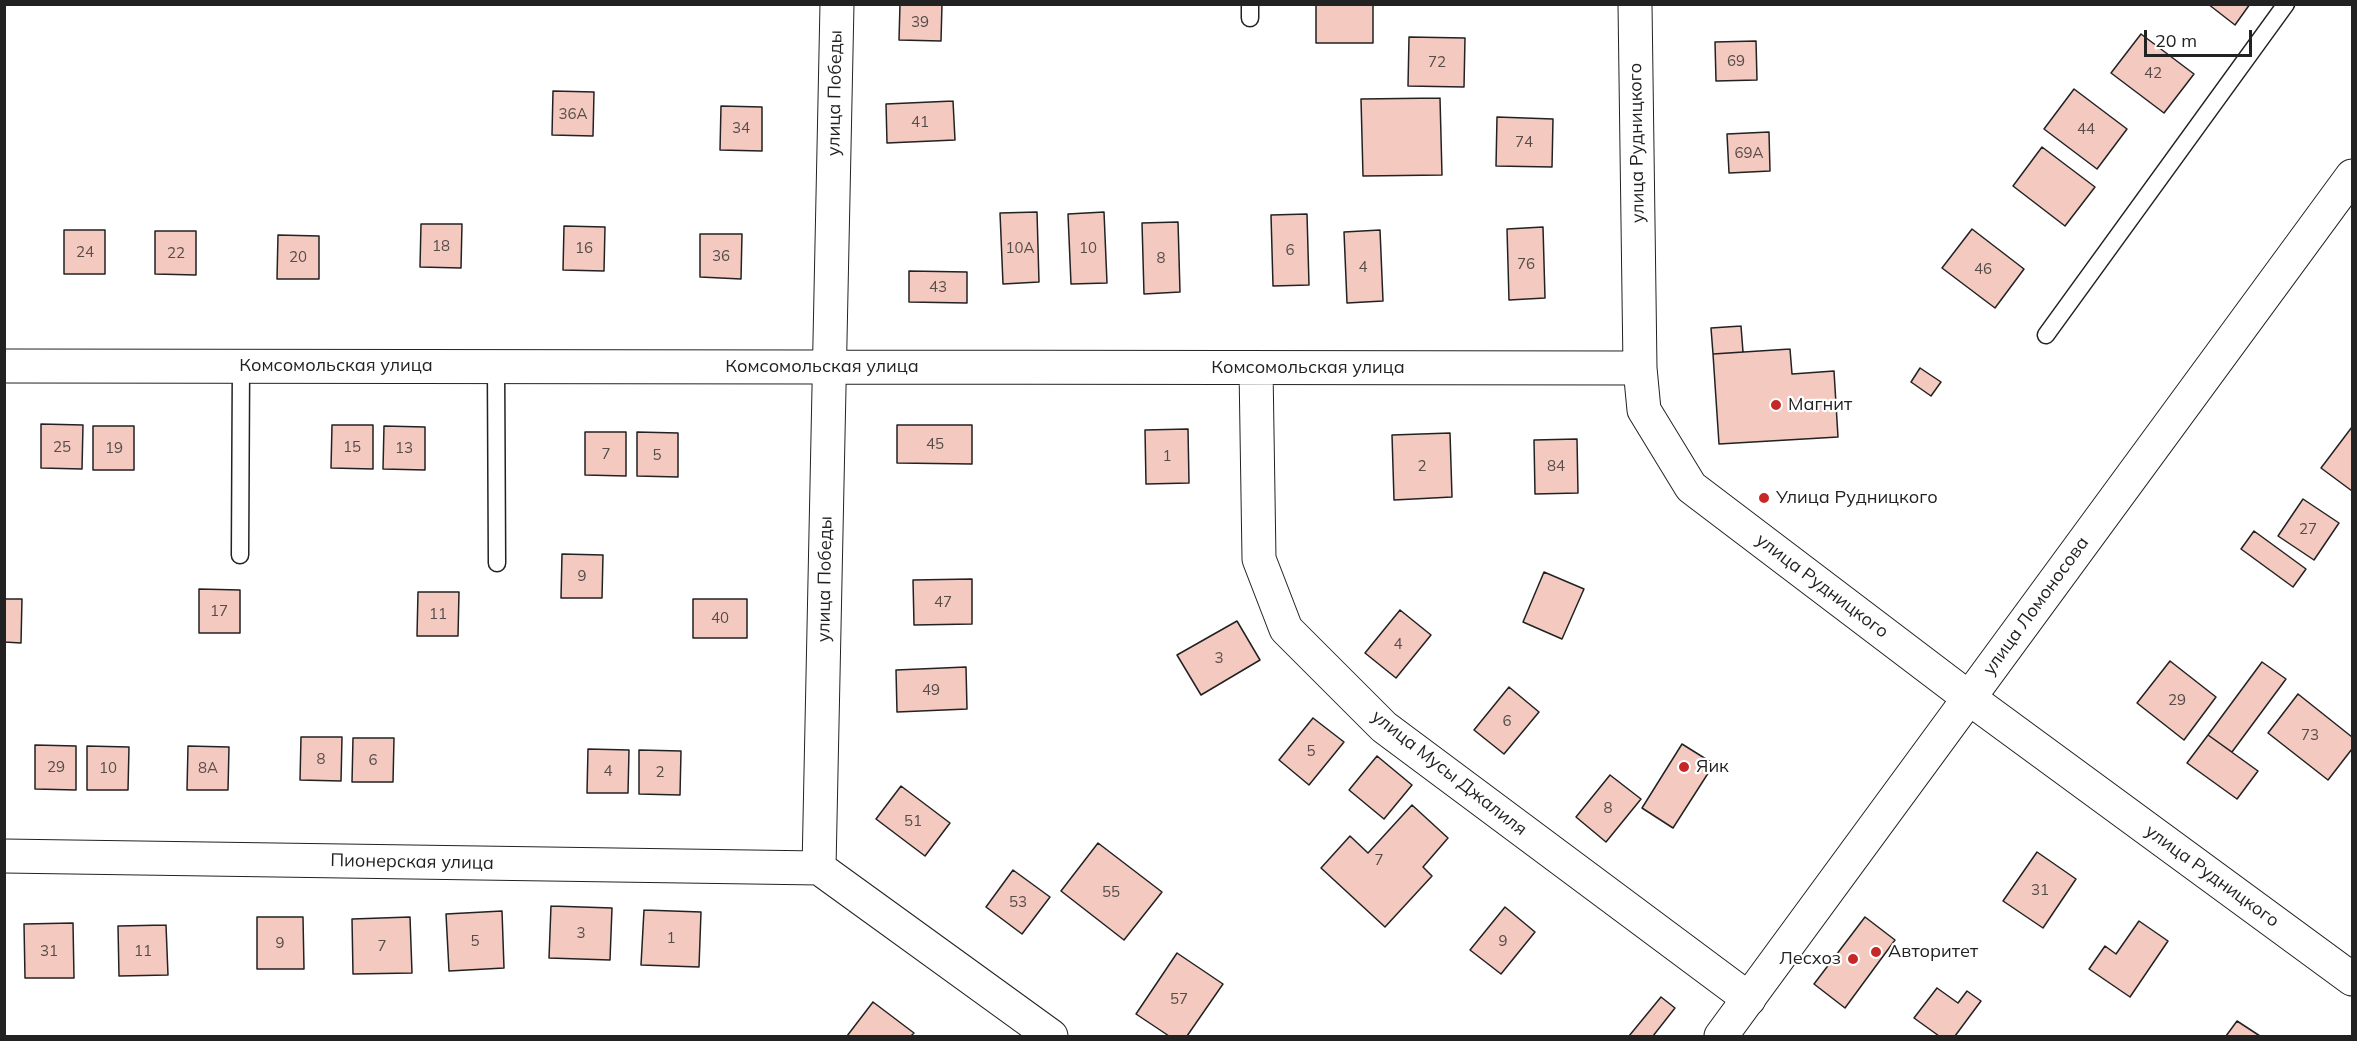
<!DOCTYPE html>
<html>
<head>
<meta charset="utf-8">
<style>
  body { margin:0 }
  #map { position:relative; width:2357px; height:1041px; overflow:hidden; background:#fff; font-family:Mulish,sans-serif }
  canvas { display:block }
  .frame { position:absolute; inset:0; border:6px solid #222; pointer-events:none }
  .scale { position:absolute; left:2144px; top:30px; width:108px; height:27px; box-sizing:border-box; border:3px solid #222; border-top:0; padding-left:8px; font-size:18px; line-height:21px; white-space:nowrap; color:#222; -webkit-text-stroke:4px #fff; paint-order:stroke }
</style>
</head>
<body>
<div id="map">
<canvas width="2357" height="1041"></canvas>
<div class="frame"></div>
<div class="scale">20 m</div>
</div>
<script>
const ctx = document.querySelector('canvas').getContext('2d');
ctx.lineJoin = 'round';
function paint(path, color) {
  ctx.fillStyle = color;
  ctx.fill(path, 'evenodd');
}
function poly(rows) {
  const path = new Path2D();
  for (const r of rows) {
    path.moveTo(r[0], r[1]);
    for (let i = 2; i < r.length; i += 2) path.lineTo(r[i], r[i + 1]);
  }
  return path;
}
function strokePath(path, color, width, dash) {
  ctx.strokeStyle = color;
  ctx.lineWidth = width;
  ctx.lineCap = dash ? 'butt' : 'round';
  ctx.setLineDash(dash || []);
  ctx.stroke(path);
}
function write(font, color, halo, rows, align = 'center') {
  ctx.font = font + ' Mulish,sans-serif';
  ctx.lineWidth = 4.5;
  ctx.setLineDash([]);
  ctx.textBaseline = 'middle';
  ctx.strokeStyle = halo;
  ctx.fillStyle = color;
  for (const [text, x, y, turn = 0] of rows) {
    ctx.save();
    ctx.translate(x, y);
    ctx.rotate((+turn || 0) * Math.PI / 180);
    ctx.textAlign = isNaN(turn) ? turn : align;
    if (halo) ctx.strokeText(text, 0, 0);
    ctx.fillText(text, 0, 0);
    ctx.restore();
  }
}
const building = poly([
  [900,4,942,4,941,41,899,40,900,4],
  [1316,4,1373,4,1373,43,1316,43,1316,4],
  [2208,4,2250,4,2235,25,2208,4],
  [2141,34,2194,74,2164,113,2111,73,2141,34],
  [1409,37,1465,38,1464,87,1408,86,1409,37],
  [1756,41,1757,80,1716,81,1715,42,1756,41],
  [2074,89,2127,129,2097,169,2044,129,2074,89],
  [553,91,594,92,593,136,552,135,553,91],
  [1440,98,1442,175,1363,176,1361,99,1440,98],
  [953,101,955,140,887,143,886,104,953,101],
  [721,106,762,107,762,151,720,150,721,106],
  [1497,117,1553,119,1552,167,1496,166,1497,117],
  [1769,132,1770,171,1729,173,1727,134,1769,132],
  [2042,147,2095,187,2065,226,2013,186,2042,147],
  [1037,212,1039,282,1003,284,1000,213,1037,212],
  [1104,212,1107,283,1071,284,1068,214,1104,212],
  [1307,214,1309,285,1273,286,1271,215,1307,214],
  [1178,222,1180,292,1144,294,1142,223,1178,222],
  [421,224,462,224,461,268,420,267,421,224],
  [564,226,605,227,604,271,563,270,564,226],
  [1543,227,1545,298,1509,300,1507,229,1543,227],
  [1972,229,2024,269,1995,308,1942,268,1972,229],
  [64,230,105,230,105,274,64,274,64,230],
  [1380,230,1383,301,1347,303,1344,232,1380,230],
  [155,231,196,231,196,275,155,274,155,231],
  [700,234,742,234,741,279,700,277,700,234],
  [278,235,319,236,319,279,277,279,278,235],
  [909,271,967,272,967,303,909,302,909,271],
  [1741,326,1743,352,1713,354,1711,328,1741,326],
  [1790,349,1792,374,1834,371,1838,437,1719,444,1713,354,1790,349],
  [1920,368,1941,382,1931,396,1911,382,1920,368],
  [41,424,83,425,82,469,41,468,41,424],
  [332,425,373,425,373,469,331,468,332,425],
  [897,425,972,425,972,464,897,463,897,425],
  [93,426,134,426,134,470,93,470,93,426],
  [384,426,425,427,425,470,383,469,384,426],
  [2352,427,2352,491,2321,468,2352,427],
  [1188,429,1189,483,1146,484,1145,430,1188,429],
  [585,432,626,432,626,476,585,475,585,432],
  [637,432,678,433,678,477,637,476,637,432],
  [1450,433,1452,497,1394,500,1392,435,1450,433],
  [1577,439,1578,493,1535,494,1534,440,1577,439],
  [2303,499,2339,523,2314,560,2278,536,2303,499],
  [2254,531,2306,569,2293,587,2241,549,2254,531],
  [562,554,603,555,602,598,561,598,562,554],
  [1544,572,1584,589,1562,639,1523,622,1544,572],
  [972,579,972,624,914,625,913,580,972,579],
  [199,589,240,590,240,633,199,633,199,589],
  [418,592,459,592,458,636,417,636,418,592],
  [4,599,22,599,21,643,4,642,4,599],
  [693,599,747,599,747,638,693,638,693,599],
  [1400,610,1431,635,1396,678,1365,653,1400,610],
  [1237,621,1260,660,1201,695,1177,655,1237,621],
  [2170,661,2216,697,2184,740,2137,703,2170,661],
  [2262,662,2286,679,2232,752,2208,735,2262,662],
  [966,667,967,709,897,712,896,670,966,667],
  [1509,687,1539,712,1504,754,1474,730,1509,687],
  [2298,694,2352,737,2352,749,2328,780,2268,733,2298,694],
  [1313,718,1344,742,1309,785,1279,760,1313,718],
  [2208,735,2258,771,2237,799,2187,763,2208,735],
  [301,737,342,737,341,781,300,780,301,737],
  [353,738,394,738,393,782,352,782,353,738],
  [1682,744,1714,764,1673,828,1642,808,1682,744],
  [35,745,76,746,76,790,35,789,35,745],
  [87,746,129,747,128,790,87,790,87,746],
  [188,746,229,747,228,790,187,790,188,746],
  [588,749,629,750,628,793,587,793,588,749],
  [639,750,681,751,680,795,639,794,639,750],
  [1377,756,1412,785,1384,819,1349,790,1377,756],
  [1610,775,1641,799,1606,842,1576,817,1610,775],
  [901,786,950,823,925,856,876,819,901,786],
  [1412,805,1448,838,1423,867,1432,876,1385,927,1321,868,1350,836,1368,853,1412,805],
  [1098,843,1162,892,1124,940,1061,891,1098,843],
  [2037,852,2076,879,2043,928,2003,901,2037,852],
  [1013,870,1050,897,1022,934,986,907,1013,870],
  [551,906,612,908,610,960,549,958,551,906],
  [1505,907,1535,932,1501,974,1470,950,1505,907],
  [644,910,701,912,699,967,641,965,644,910],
  [502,911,504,968,449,971,446,914,502,911],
  [257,917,303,917,304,969,257,969,257,917],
  [410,917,412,973,353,974,352,919,410,917],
  [1865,917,1895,940,1845,1008,1814,984,1865,917],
  [2139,921,2168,941,2130,997,2089,969,2105,946,2116,954,2139,921],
  [73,923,74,978,25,978,24,924,73,923],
  [166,925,168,975,119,976,118,926,166,925],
  [1177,953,1223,984,1187,1036,1169,1036,1136,1014,1177,953],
  [1937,988,1958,1003,1967,991,1981,1001,1955,1036,1939,1036,1914,1018,1937,988],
  [1661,997,1675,1008,1653,1036,1629,1036,1661,997],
  [873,1002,914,1033,911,1036,847,1036,873,1002],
  [2237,1021,2260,1036,2226,1036,2237,1021]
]);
const service = poly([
  [1250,4,1250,18],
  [2046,335,2286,4],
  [496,367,497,563],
  [240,555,241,366]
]);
const minor = poly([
  [837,4,819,868,1051,1036],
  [1635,4,1640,368,1644,410,1691,487,1969,698,2352,979],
  [4,366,1640,368],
  [1256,368,1259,559,1286,629,1384,727,1749,999],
  [4,856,819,868]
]);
const primary = poly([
  [1721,1036,2352,176]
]);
const markers = [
  [1776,405,6,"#c62828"],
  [1764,498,6,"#c62828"],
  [1684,767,6,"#c62828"],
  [1876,952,6,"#c62828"],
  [1853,959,6,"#c62828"]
];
const numberNames = [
  ["39",920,22],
  ["69",1736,61],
  ["72",1437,62],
  ["42",2153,73],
  ["36А",573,114],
  ["41",920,122],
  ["34",741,128],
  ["44",2086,129],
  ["74",1524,142],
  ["69А",1749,153],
  ["18",441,246],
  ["16",584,248],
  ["10А",1020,248],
  ["10",1088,248],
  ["6",1290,250],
  ["24",85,252],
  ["22",176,253],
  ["36",721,256],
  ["20",298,257],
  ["8",1161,258],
  ["76",1526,264],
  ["4",1363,267],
  ["46",1983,269],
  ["43",938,287],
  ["45",935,444],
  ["25",62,447],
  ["15",352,447],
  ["19",114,448],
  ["13",404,448],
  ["7",606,454],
  ["5",657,455],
  ["1",1167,456],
  ["2",1422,466],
  ["84",1556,466],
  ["27",2308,529],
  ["9",582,576],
  ["47",943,602],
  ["17",219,611],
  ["11",438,614],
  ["40",720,618],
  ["4",1398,644],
  ["3",1219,658],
  ["49",931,690],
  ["29",2177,700],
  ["6",1507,721],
  ["73",2310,735],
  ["5",1311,751],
  ["8",321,759],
  ["6",373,760],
  ["29",56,767],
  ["10",108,768],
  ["8А",208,768],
  ["4",608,771],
  ["2",660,772],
  ["8",1608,808],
  ["51",913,821],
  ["7",1379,860],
  ["31",2040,890],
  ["55",1111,892],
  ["53",1018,902],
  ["3",581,933],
  ["1",671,938],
  ["5",475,941],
  ["9",1503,941],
  ["9",280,943],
  ["7",382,946],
  ["31",49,951],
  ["11",143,951],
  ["57",1179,999]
];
const streetNames = [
  ["улица Победы",835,93,-89],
  ["улица Рудницкого",1637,143,-91],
  ["Комсомольская улица",336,366],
  ["Комсомольская улица",822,367],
  ["Комсомольская улица",1308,368],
  ["улица Победы",825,579,-89],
  ["улица Рудницкого",1822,586,37],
  ["улица Ломоносова",2036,606,-54],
  ["улица Мусы Джалиля",1449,773,38],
  ["Пионерская улица",412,862,1],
  ["улица Рудницкого",2212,876,36]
];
const poiNames = [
  ["Магнит",1788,405],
  ["Улица Рудницкого",1776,498],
  ["Яик",1696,767],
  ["Авторитет",1888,952],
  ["Лесхоз",1841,959,"right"]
];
paint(building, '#f3c9c0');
strokePath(building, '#222', 1.5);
strokePath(service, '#222', 19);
strokePath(minor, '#222', 35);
strokePath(primary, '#222', 35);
strokePath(service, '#fff', 16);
strokePath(minor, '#fff', 33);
strokePath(primary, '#fff', 33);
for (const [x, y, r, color] of markers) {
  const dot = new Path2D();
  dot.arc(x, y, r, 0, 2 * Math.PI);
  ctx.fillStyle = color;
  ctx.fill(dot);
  strokePath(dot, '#fff', 2);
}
write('15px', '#564c4a', null, numberNames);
write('18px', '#222', '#fff', streetNames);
write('18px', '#222', '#fff', poiNames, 'left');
</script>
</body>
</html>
